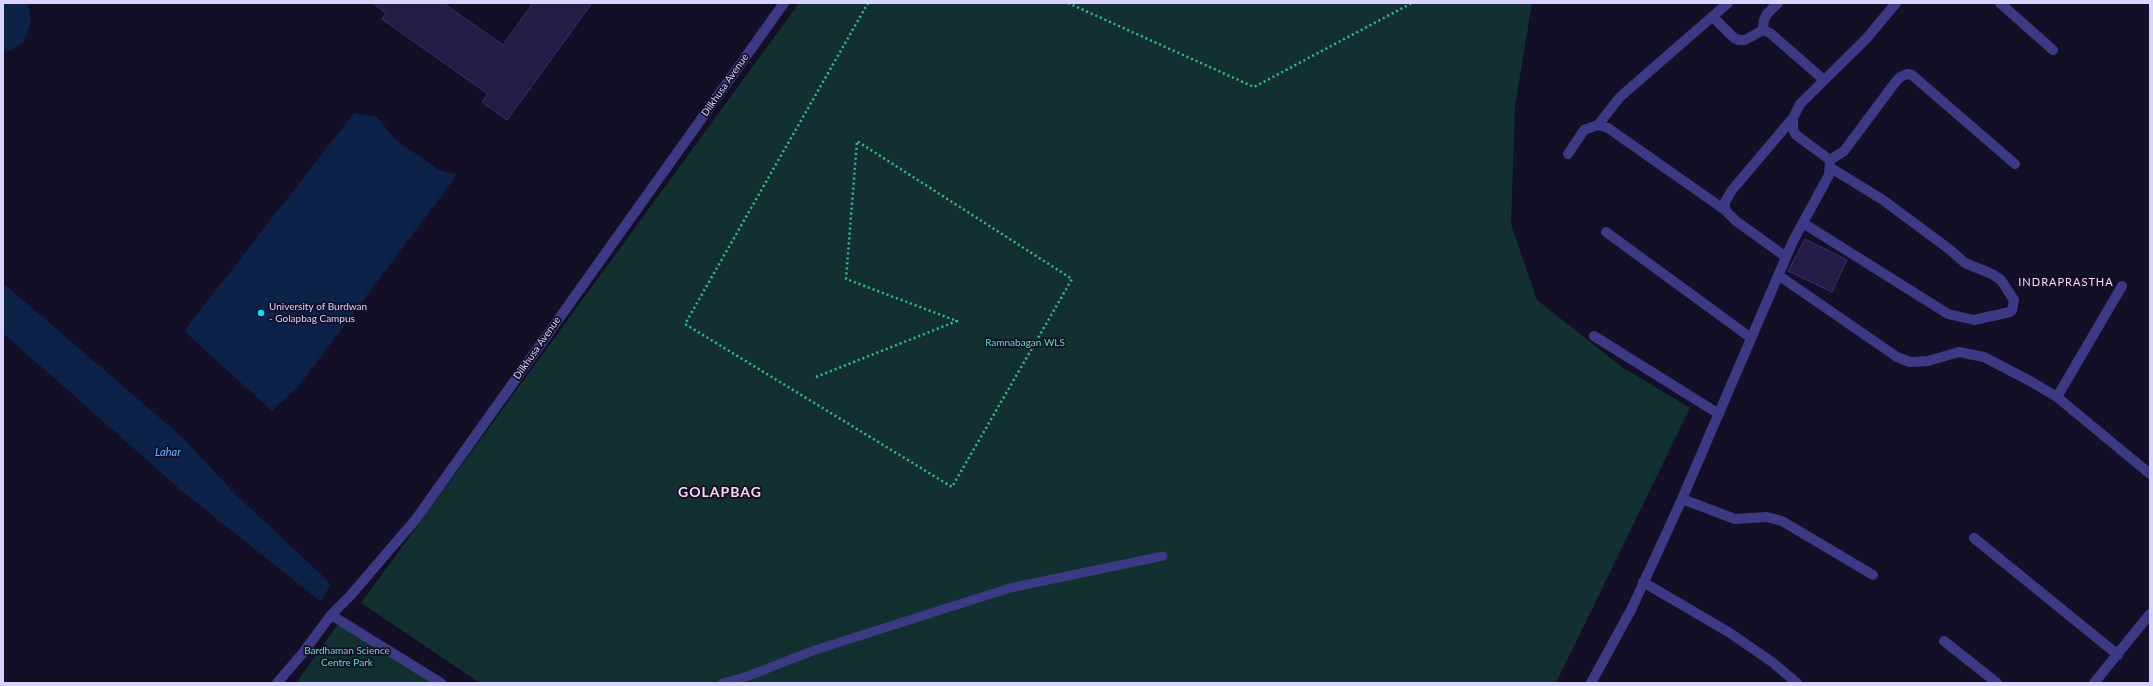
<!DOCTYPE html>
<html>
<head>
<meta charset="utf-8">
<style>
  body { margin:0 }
  #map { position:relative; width:2153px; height:686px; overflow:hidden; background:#130f26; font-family:Lato,sans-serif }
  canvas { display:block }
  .frame { position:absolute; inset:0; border:4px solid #d9d4ff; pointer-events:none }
</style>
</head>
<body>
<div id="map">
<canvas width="2153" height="686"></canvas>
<div class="frame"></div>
</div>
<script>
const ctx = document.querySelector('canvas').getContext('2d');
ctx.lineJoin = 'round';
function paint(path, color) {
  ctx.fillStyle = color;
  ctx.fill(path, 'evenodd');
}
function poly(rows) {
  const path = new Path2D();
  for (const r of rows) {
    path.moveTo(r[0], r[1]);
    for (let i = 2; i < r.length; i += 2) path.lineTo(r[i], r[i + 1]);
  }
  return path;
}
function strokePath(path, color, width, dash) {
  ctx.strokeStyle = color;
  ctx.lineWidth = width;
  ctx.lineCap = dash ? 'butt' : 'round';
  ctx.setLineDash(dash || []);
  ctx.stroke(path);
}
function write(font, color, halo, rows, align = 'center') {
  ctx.font = font + ' Lato,sans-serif';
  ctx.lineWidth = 3.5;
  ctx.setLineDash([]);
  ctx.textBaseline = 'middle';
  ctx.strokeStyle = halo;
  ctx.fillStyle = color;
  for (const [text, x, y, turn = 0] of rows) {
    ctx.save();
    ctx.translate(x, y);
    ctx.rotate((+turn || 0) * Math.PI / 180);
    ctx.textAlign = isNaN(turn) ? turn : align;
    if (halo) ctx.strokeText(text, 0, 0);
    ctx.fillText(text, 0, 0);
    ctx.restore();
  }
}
const green = poly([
  [799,3,1532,3,1515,106,1511,224,1537,300,1622,367,1690,408,1556,683,480,683,361,603],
  [340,621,435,683,296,683]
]);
const water = poly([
  [3,3,28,3,31,22,23,43,11,50,3,52],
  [354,113,377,117,396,140,439,170,457,175,298,387,272,411,184,331],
  [3,283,182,437,237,496,325,578,331,585,320,601,182,491,3,333]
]);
const building = poly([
  [373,3,443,3,503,45,533,3,592,3,507,120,482,102,488,94,382,19,386,13,373,3],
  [1805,239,1847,260,1832,292,1788,271,1805,239]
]);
const path = poly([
  [1068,3,1254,87,1412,3],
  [816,377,957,321,846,279,857,141,1072,279,952,487,685,324,868,3]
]);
const service = poly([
  [723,683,748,676,815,650,1010,588,1163,556]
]);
const minor = poly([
  [2000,3,2053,50],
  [1713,17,1734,38,1739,40,1745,40,1763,30,1770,33,1824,80],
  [1763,30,1764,20,1767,14,1778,3],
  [1598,125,1620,97,1728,3],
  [1568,154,1584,130,1598,125,1608,128,1725,210],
  [1830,160,1844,151,1894,84,1900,77,1907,74,1912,75,2015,164],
  [1803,223,1948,314,1974,320,2010,312,2012,310,2014,300,2001,280,1992,274,1965,263,1949,249,1883,200,1831,168],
  [1606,232,1751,338],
  [1786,257,1736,221,1725,210,1725,202,1732,190,1793,118],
  [1778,275,1897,357,1910,362,1928,361,1959,352,1984,357,2030,381,2057,397,2150,474],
  [1594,336,1719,414],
  [2057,397,2122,286],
  [1682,499,1735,519,1767,517,1782,521,1873,575],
  [1974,538,2118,655],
  [1643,582,1730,633,1772,662,1797,683],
  [331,615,441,683],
  [1944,641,1997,683],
  [277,683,302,654,331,615,350,596,416,519,784,3],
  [1591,683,1632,608,1682,499,1793,241,1829,175,1830,160,1796,135,1793,129,1793,118,1800,104,1866,39,1896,3],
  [2094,683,2150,614]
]);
const markers = [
  [261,313,4,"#00e5ff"]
];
const streetNames = [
  ["Dilkhusa Avenue",725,85,-55],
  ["Dilkhusa Avenue",537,348,-55]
];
const poiNames = [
  ["University of Burdwan",269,307],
  ["- Golapbag Campus",269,319]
];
const parkNames = [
  ["Ramnabagan WLS",1025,343],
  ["Bardhaman Science",347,651],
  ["Centre Park",347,663]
];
const neighbourhoodNames = [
  ["INDRAPRASTHA",2066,282]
];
const waterNames = [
  ["Lahar",168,452]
];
const districtNames = [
  ["GOLAPBAG",720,492]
];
paint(green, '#12302f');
paint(water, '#0c2248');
paint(building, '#241b47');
strokePath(building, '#3b2d73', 1);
strokePath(path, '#2fb8b0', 2.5, [2, 3]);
strokePath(service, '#3d3a85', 9);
strokePath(minor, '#3d3a85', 10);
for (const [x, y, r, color] of markers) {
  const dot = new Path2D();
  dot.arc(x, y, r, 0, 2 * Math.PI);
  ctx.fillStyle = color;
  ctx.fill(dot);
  strokePath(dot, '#130f26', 1.5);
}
write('10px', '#d9d4ff', '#130f26', streetNames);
write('10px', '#d9d4ff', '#130f26', poiNames, 'left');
write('10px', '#5fe0c0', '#130f26', parkNames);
ctx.letterSpacing = '1px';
write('11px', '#ffd6f0', '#130f26', neighbourhoodNames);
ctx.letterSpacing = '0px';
write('italic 11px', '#62b6ff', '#130f26', waterNames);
ctx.letterSpacing = '1px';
write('bold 14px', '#ffd6f0', '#130f26', districtNames);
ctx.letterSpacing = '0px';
</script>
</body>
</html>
